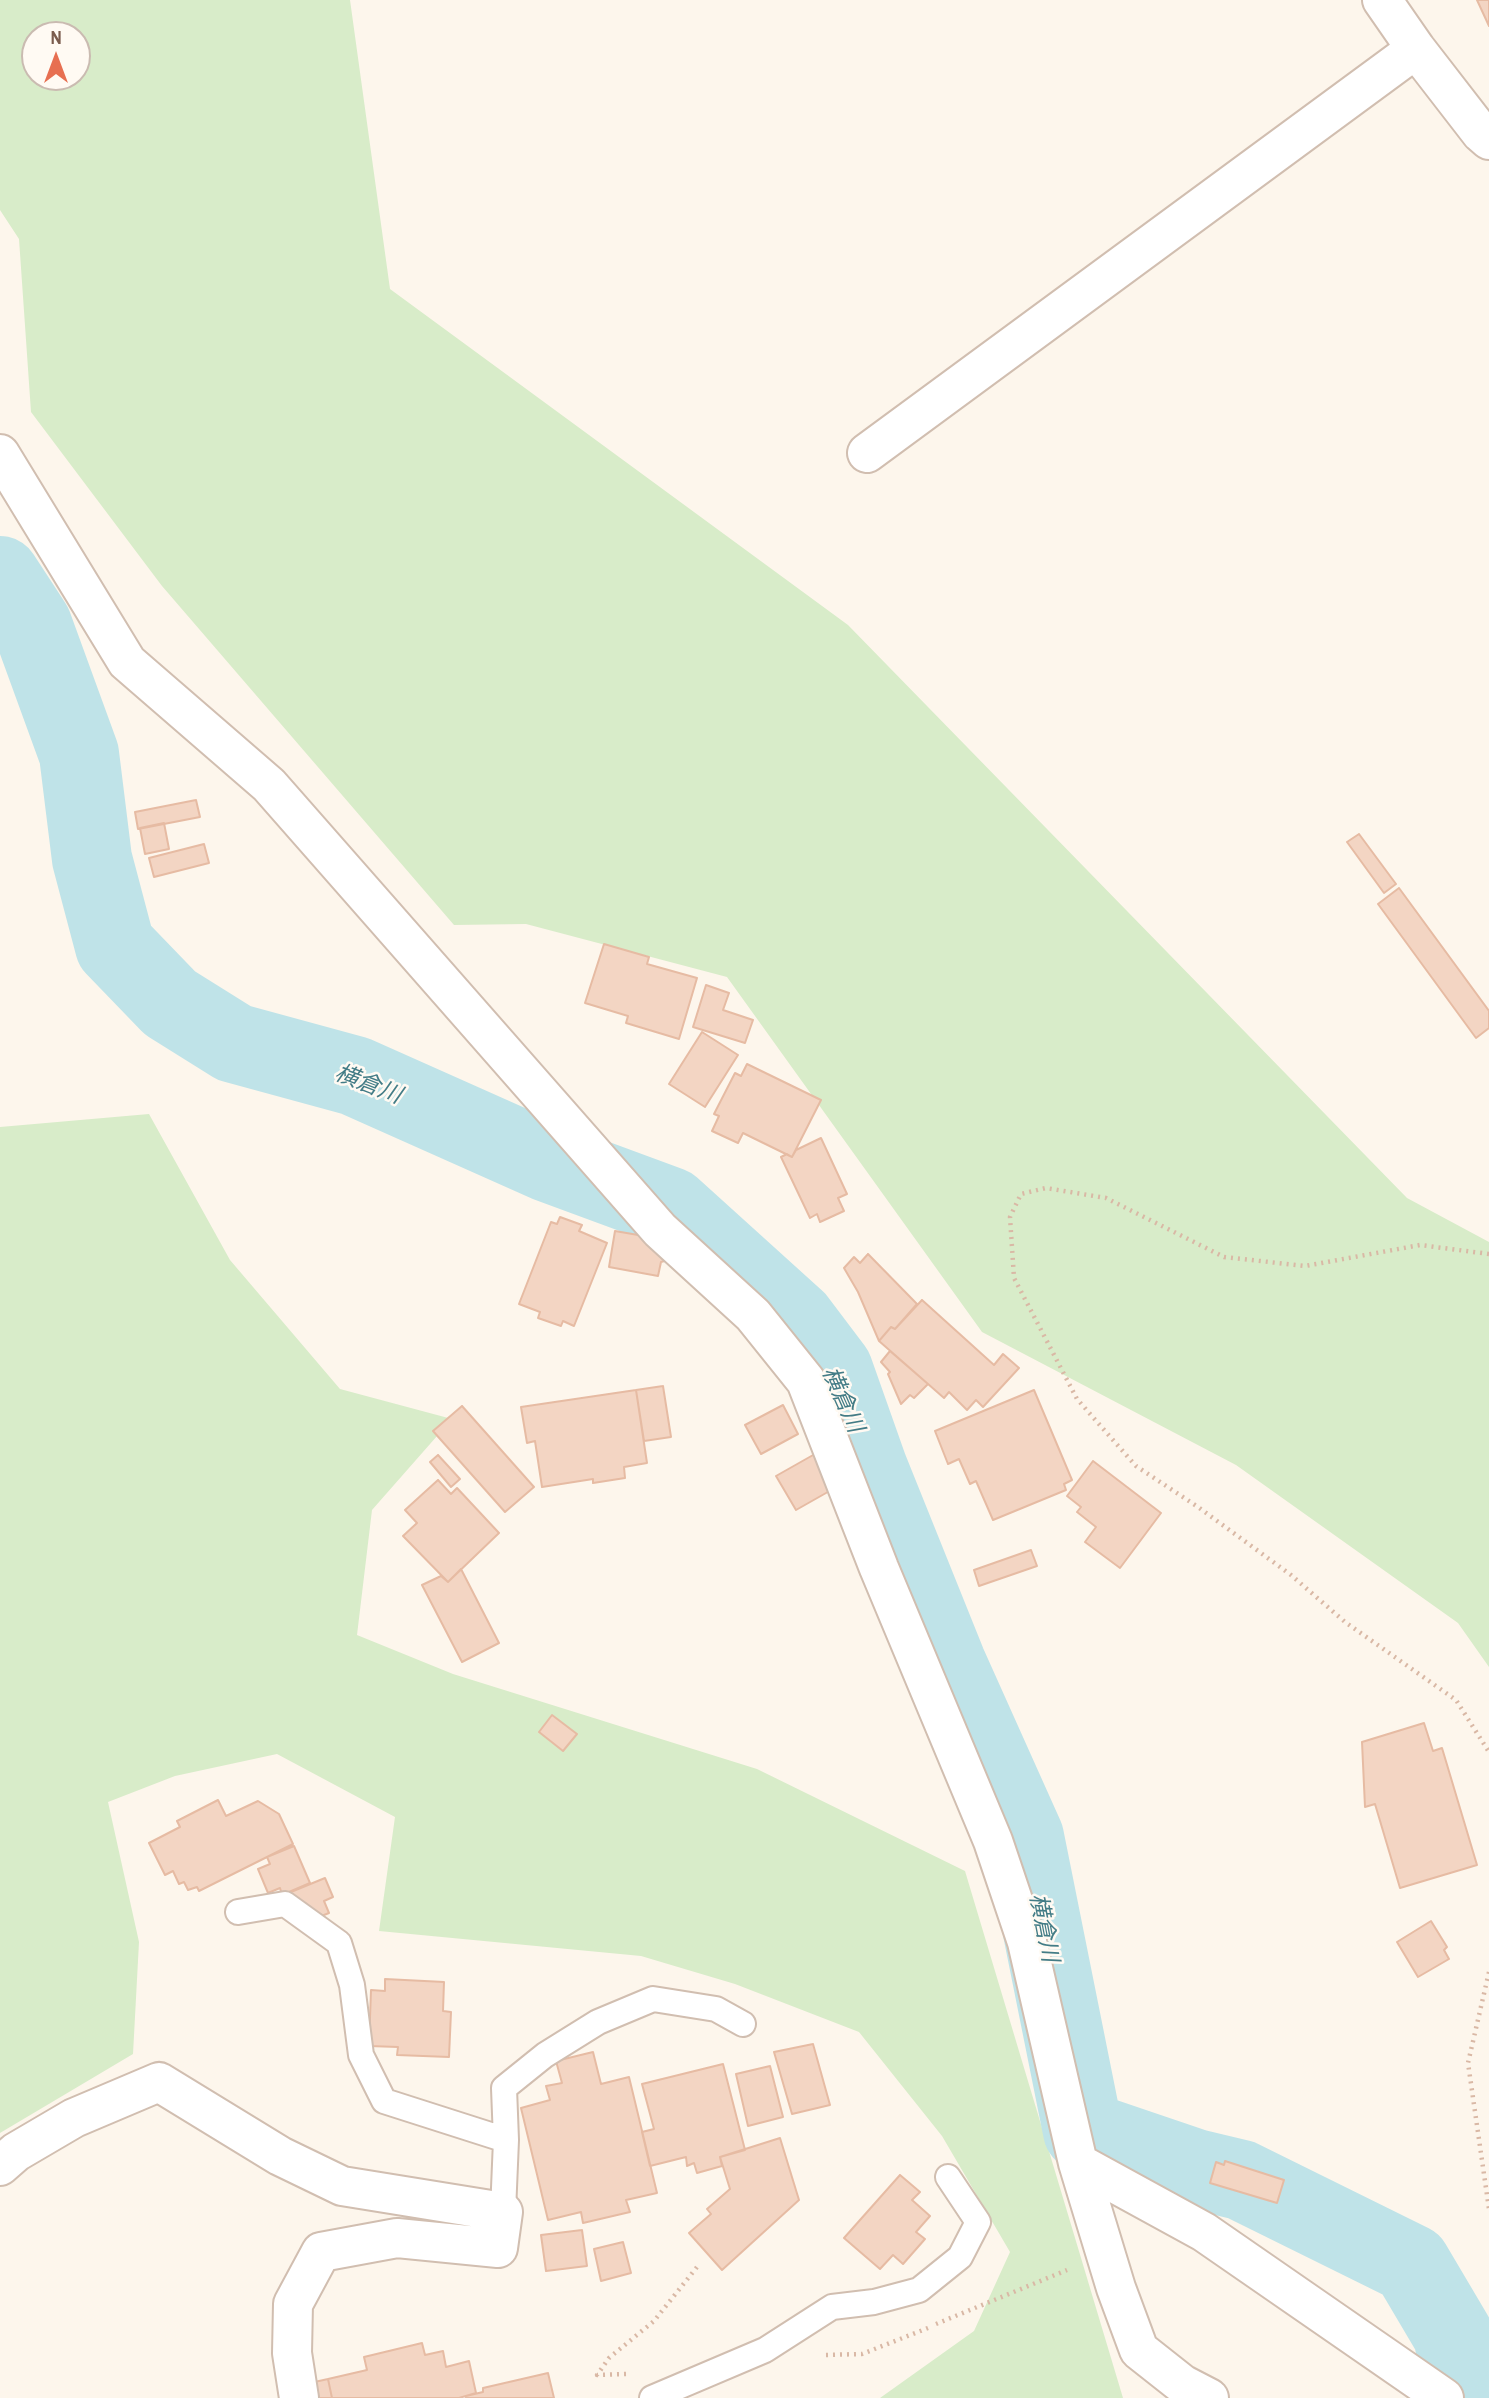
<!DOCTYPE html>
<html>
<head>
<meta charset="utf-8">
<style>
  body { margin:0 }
  #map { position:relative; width:1489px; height:2398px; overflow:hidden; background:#fdf6ec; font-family:"Archivo Narrow",sans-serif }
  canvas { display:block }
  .north { position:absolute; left:21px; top:21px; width:70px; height:70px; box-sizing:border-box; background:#fffaf3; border:2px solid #cabbb1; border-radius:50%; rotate:0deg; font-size:19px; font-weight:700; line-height:28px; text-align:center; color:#7a5c4d }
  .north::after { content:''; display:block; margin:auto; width:24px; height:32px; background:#e76f51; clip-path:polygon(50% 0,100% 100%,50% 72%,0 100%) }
</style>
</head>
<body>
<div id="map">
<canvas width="1489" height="2398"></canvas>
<div class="north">N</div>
</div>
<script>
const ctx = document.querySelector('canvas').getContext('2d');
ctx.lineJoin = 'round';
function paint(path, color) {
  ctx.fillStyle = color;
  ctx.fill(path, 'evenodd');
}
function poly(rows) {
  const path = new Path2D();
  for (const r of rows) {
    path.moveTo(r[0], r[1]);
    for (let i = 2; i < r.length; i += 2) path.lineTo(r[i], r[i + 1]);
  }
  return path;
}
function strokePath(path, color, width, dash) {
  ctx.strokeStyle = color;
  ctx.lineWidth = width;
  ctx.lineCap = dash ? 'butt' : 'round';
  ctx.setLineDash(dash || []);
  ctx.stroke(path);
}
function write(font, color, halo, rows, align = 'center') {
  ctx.font = font + ' "Archivo Narrow","Noto Sans JP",sans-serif';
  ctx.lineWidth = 5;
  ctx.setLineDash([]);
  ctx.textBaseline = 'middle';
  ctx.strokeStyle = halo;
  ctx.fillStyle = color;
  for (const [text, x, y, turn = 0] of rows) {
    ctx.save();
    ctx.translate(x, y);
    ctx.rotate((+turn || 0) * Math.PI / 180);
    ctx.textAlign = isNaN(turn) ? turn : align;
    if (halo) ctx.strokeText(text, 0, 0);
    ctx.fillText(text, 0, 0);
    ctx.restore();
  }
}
const green = poly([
  [0,0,350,0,390,289,848,625,1407,1198,1489,1242,1489,1667,1458,1623,1236,1465,982,1332,727,977,526,924,454,925,162,586,31,412,19,239,0,210],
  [35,35,77,35,77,77,35,77],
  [149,1114,230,1260,340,1389,452,1419,372,1510,357,1635,453,1674,757,1769,965,1871,1123,2398,880,2398,974,2331,1010,2252,942,2136,859,2032,735,1984,641,1956,379,1931,395,1817,277,1754,175,1776,108,1802,139,1942,133,2054,0,2133,0,1127]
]);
const river = poly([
  [0,576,32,625,79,754,92,859,115,946,170,1003,234,1043,355,1076,548,1162,670,1207,796,1321,833,1370,868,1469,946,1663,1024,1837,1083,2131,1195,2169,1241,2180,1411,2264,1453,2335,1466,2398]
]);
const building = poly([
  [1477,0,1489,0,1489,26,1477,0],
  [196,800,200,817,138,829,135,812,196,800],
  [164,823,169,849,145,854,140,828,164,823],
  [1359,834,1396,884,1384,893,1347,842,1359,834],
  [204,844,209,863,154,877,149,858,204,844],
  [1399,888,1489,1011,1489,1028,1476,1038,1378,904,1399,888],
  [604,944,649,957,647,964,697,978,679,1039,626,1023,628,1016,585,1003,604,944],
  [706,985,729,993,723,1010,753,1020,745,1043,693,1027,706,985],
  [702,1032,738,1055,705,1107,669,1084,702,1032],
  [747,1064,821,1100,792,1157,743,1133,738,1143,712,1131,719,1116,714,1114,735,1073,741,1076,747,1064],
  [821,1138,847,1194,838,1198,844,1211,820,1222,817,1214,810,1218,781,1157,787,1154,792,1157,796,1150,821,1138],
  [560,1217,582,1225,579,1231,607,1243,574,1326,563,1321,561,1326,538,1318,540,1312,519,1304,551,1222,557,1224,560,1217],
  [615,1231,690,1244,689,1254,661,1262,658,1276,609,1267,615,1231],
  [868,1254,917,1304,895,1329,891,1327,879,1341,858,1292,844,1268,854,1257,860,1263,868,1254],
  [922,1300,994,1365,1003,1354,1019,1368,983,1407,976,1400,967,1410,949,1392,944,1398,879,1341,891,1327,895,1329,922,1300],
  [890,1351,928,1384,914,1398,910,1395,901,1404,888,1374,890,1372,881,1362,890,1351],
  [663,1386,671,1437,644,1441,636,1390,663,1386],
  [636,1390,647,1463,624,1467,625,1478,593,1483,593,1479,542,1487,535,1441,527,1443,521,1407,636,1390],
  [1034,1390,1072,1480,1064,1484,1066,1490,993,1520,976,1481,970,1484,959,1459,948,1464,935,1431,1034,1390],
  [783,1405,798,1434,761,1454,745,1425,783,1405],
  [462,1406,534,1487,505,1512,433,1431,462,1406],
  [829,1446,849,1480,796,1510,776,1476,829,1446],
  [438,1455,460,1479,451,1487,430,1462,438,1455],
  [1093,1461,1161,1513,1120,1568,1085,1542,1096,1527,1077,1512,1081,1507,1067,1496,1093,1461],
  [438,1480,451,1494,457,1488,499,1533,448,1582,403,1536,417,1523,405,1510,438,1480],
  [1031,1550,1037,1566,979,1586,974,1570,1031,1550],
  [461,1569,499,1643,462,1662,422,1585,441,1576,448,1582,461,1569],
  [552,1715,577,1734,563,1751,539,1732,552,1715],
  [1424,1723,1433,1751,1442,1748,1477,1865,1400,1888,1375,1804,1365,1807,1362,1742,1424,1723],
  [218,1800,226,1816,258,1801,279,1814,293,1844,199,1891,197,1887,188,1890,184,1882,179,1884,173,1871,165,1875,149,1843,180,1827,177,1821,218,1800],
  [294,1846,310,1883,282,1895,280,1888,268,1893,258,1869,270,1864,267,1857,294,1846],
  [325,1878,333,1897,324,1901,329,1913,304,1923,286,1894,325,1878],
  [1431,1921,1447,1947,1444,1950,1449,1959,1418,1977,1397,1942,1431,1921],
  [385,1979,444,1982,443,2011,451,2012,449,2057,397,2055,398,2047,369,2046,371,1990,385,1991,385,1979],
  [813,2044,830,2105,792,2114,774,2052,813,2044],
  [593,2052,601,2084,629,2077,657,2193,626,2200,630,2212,583,2223,581,2212,548,2220,521,2108,550,2100,546,2086,562,2083,556,2061,593,2052],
  [723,2064,745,2150,720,2157,722,2166,697,2173,694,2163,687,2166,686,2157,650,2166,642,2132,654,2129,642,2084,723,2064],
  [770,2066,783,2117,748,2126,736,2074,770,2066],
  [780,2138,799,2200,722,2270,689,2233,711,2214,707,2209,730,2189,720,2157,780,2138],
  [1225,2161,1284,2180,1277,2203,1210,2183,1216,2162,1224,2165,1225,2161],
  [900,2175,920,2192,912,2200,930,2216,916,2232,925,2239,903,2264,893,2255,880,2269,844,2238,900,2175],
  [582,2230,587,2266,546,2271,541,2235,582,2230],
  [623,2242,631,2273,601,2281,594,2249,623,2242],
  [422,2343,425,2355,443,2351,446,2367,469,2361,476,2393,459,2398,332,2398,328,2379,367,2370,364,2357,422,2343],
  [548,2373,554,2398,466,2398,466,2396,483,2392,483,2388,548,2373],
  [328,2379,332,2398,314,2398,310,2383,328,2379]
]);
const path = poly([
  [1489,1254,1420,1245,1305,1266,1224,1257,1106,1198,1046,1188,1021,1194,1010,1217,1014,1278,1077,1399,1136,1466,1198,1507,1291,1575,1345,1622,1456,1700,1489,1752],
  [1489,1972,1468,2063,1489,2209],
  [936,2324,1067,2270],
  [826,2355,862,2354,928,2328],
  [626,2374,597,2375,609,2358,654,2321,697,2267]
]);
const lane = poly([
  [238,1912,285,1904,339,1943,352,1985,361,2055,384,2101,506,2140,503,2212],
  [506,2140,504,2088,545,2055,598,2022,653,1999,716,2009,743,2024],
  [652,2398,765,2350,832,2307,874,2302,919,2290,960,2257,978,2222,948,2177]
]);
const street = poly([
  [1382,0,1416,49,1481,133,1489,140],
  [867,453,1416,49],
  [0,454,127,662,269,785,660,1230,753,1315,806,1381,879,1568,993,1841,1027,1942,1078,2163,1116,2288,1139,2350,1182,2384,1209,2398],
  [1078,2163,1204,2232,1444,2398],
  [0,2166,16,2152,74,2118,159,2082,280,2156,342,2186,503,2212,498,2248,397,2238,321,2252,293,2304,292,2353,299,2398]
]);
const waterNames = [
  ["横倉川",368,1085,21],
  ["横倉川",842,1400,66],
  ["横倉川",1043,1928,79]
];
paint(green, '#d8ecc9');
strokePath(river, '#bfe3e8', 80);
paint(building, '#f3d5c3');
strokePath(building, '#e6bba3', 2);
strokePath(lane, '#d1beb0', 28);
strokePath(street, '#d1beb0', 42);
strokePath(path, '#d9b8a5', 4.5, [2, 5]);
strokePath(lane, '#fff', 24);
strokePath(street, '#fff', 38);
write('italic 23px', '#437c86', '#fffaf3', waterNames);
</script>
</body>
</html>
